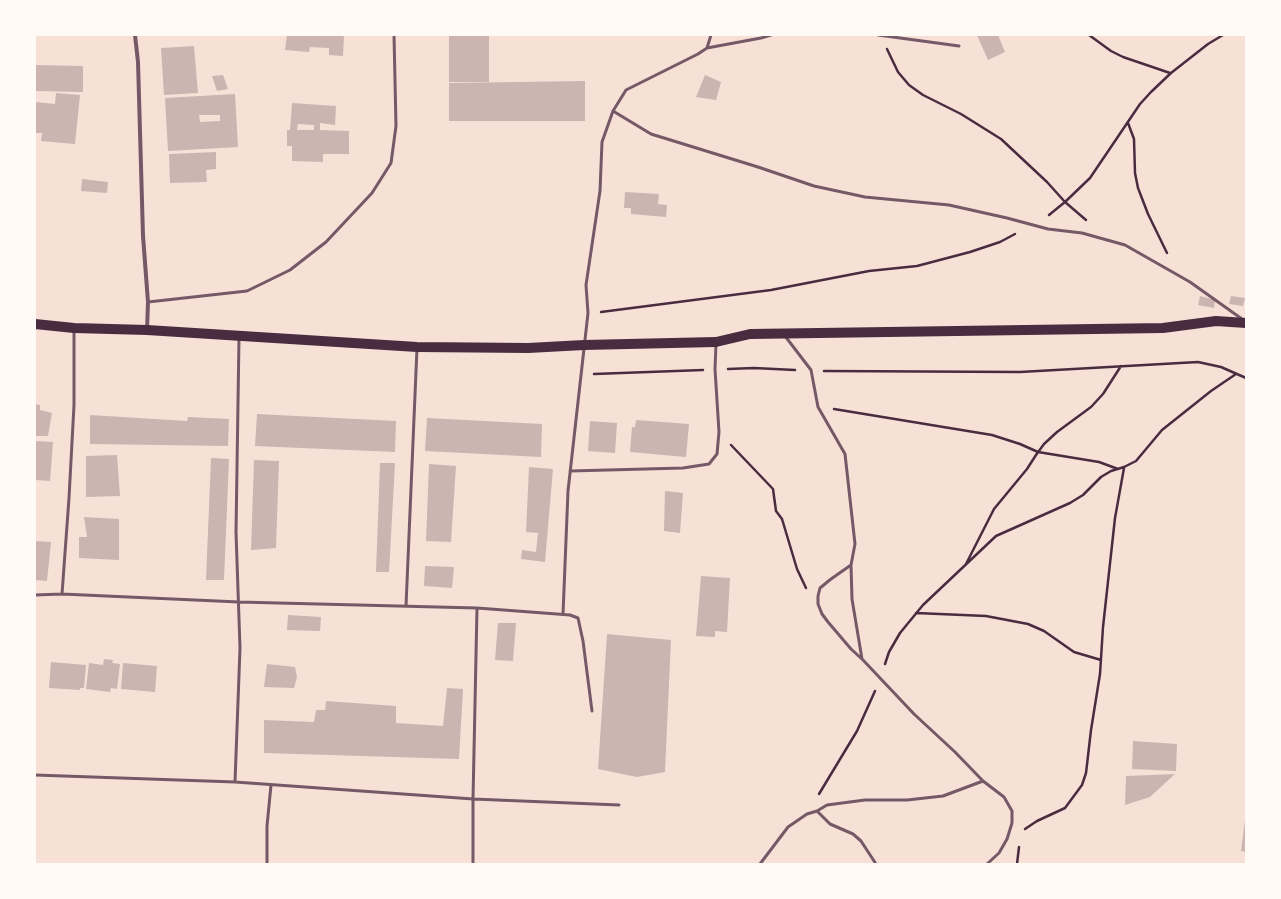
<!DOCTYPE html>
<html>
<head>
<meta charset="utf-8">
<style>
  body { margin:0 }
  #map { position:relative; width:1281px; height:899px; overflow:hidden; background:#f7e1d7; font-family:Ubuntu,sans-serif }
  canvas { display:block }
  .frame { position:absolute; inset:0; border:36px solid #fffaf5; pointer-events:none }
</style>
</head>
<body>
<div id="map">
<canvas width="1281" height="899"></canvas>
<div class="frame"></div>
</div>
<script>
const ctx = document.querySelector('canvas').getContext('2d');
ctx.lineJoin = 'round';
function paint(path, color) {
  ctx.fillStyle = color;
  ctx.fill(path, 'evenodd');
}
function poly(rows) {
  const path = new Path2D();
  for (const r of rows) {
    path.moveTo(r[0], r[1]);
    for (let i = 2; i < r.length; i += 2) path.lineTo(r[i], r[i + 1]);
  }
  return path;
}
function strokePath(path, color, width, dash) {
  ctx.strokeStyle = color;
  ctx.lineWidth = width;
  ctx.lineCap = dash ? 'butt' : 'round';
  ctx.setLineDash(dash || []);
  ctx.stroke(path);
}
const building = poly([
  [287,35,344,35,343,56,329,55,329,48,310,47,309,52,285,50],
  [449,35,489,35,489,82,449,82],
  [977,35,998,35,1005,52,988,60],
  [194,46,198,93,164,95,161,48],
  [35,65,83,66,83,92,35,91],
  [223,75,228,89,217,91,212,76],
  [705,75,721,82,716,100,696,97],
  [585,81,585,121,449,121,449,83],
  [56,93,80,95,75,144,41,141,42,133,35,133,35,102,55,104],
  [235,94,238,147,168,151,165,98],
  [199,115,220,115,220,121,200,122],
  [292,103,336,106,335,125,320,123,320,130,349,131,349,154,323,154,323,162,292,161,292,146,287,146,287,130,290,130],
  [298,124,314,125,314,130,297,130],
  [216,152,216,169,206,170,207,182,170,183,169,154],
  [82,179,108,182,107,193,81,191],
  [625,192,659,194,658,204,667,205,666,217,631,214,631,208,624,208],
  [1200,296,1215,300,1214,308,1198,305],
  [1231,296,1245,298,1243,306,1229,304],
  [35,404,40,405,40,410,52,413,48,436,35,436],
  [257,414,396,421,395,452,255,446],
  [90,415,187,421,188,417,229,419,228,446,90,444],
  [427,418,542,424,541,457,425,451],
  [636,420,689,424,686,457,630,452,632,427,635,427],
  [590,421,617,423,615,453,588,451],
  [35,441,53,442,50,481,35,480],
  [117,455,120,496,86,497,86,456],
  [211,458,229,459,224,580,206,580],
  [254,460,279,461,276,548,251,550],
  [380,463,395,463,389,572,376,572],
  [429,464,456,466,451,542,426,541],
  [529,467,553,469,545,562,521,559,522,550,536,552,538,533,526,532],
  [665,491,683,493,680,533,664,531],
  [84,517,119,519,119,560,79,558,79,537,87,537],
  [35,541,51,542,47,581,35,580],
  [425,566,454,567,452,588,424,586],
  [701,576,730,578,727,632,715,631,715,637,696,636],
  [288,615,321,617,320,631,287,630],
  [498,623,516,623,513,661,495,660],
  [607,634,671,640,665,772,637,777,598,769],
  [104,659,113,660,112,663,120,664,117,689,111,688,110,692,86,689,89,663,103,665],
  [51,662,86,665,84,688,80,688,80,690,49,688],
  [123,663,157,666,155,692,121,689],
  [267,664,295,667,297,677,294,688,264,687],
  [447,688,463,689,459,759,264,753,264,720,314,722,316,710,325,710,326,701,396,706,396,723,443,726],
  [1133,741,1177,744,1176,771,1132,769],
  [1175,774,1150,797,1125,805,1126,776],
  [1245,820,1246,820,1246,852,1241,851]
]);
const path = poly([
  [1089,35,1111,51,1123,57,1170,73],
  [887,49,898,72,909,85,923,95,961,114,1001,139,1047,182,1065,202,1086,220],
  [1128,123,1134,139,1135,173,1138,188,1148,214,1167,253],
  [1049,215,1065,202,1090,178,1140,104,1151,92,1171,73,1208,44,1223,35],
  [601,312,771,290,869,271,917,266,970,252,1000,242,1015,234],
  [728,369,754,368,795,370],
  [824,371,1020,372,1198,362,1221,367,1246,378],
  [594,374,703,370],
  [834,409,992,435,1020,444,1038,452,1099,462,1118,469],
  [731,445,773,489,776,511,782,519,797,569,806,588],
  [966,564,994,509,1027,469,1036,455,1044,444,1057,432,1091,407,1103,394,1121,366],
  [916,613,986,616,1028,624,1044,631,1074,652,1101,660],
  [885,664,889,652,900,633,923,605,996,536,1070,503,1083,495,1101,477,1111,471,1124,467,1136,461,1162,430,1211,391,1236,374],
  [819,794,857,731,875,691],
  [1025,829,1037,821,1065,808,1082,785,1086,773,1091,730,1100,674,1103,627,1115,518,1124,468],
  [1017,864,1019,847]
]);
const service = poly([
  [878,35,959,46],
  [707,48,761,38,771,35],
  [613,111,651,134,758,167,814,186,865,197,949,205,1007,218,1048,229,1082,233,1125,245,1190,282,1242,319],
  [148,302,247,291,290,270,326,242,372,193,391,163,396,126,394,35],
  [785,336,811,370,818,407,845,454,855,544,851,565,831,579,820,588,818,596,818,604,822,614,828,622,851,649,863,660,914,714,955,752,983,781,1004,797,1012,811,1012,823,1007,839,999,853,987,864],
  [570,471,683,468,709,464,717,454,719,432,715,369,716,344],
  [851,565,852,599,862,659],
  [62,594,69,498,74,405,74,330],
  [35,595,62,594,239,602,477,608,570,615,578,618,583,641,592,711],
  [406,606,417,348],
  [563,614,568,491,588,313,586,285,600,191,602,142,613,111,626,90,698,54,707,48,711,35],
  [35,775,235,782,473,799,619,805],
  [235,782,240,648,236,532,239,338],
  [817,811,830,824,853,834,861,841,876,864],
  [267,864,267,826,271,785],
  [473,864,473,799,477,608],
  [760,864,788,827,807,814,817,811,827,805,865,800,907,800,943,796,983,781]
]);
const minor = poly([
  [135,35,138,62,143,236,148,302,147,330]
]);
const primary = poly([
  [35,324,74,328,147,330,417,347,528,348,584,345,716,342,750,334,1163,328,1216,321,1246,323]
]);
paint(building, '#ccb4b1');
strokePath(path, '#4a2c40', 2.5);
strokePath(service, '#755966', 3);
strokePath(minor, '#755966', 4);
strokePath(primary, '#4a2c40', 10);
</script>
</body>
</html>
